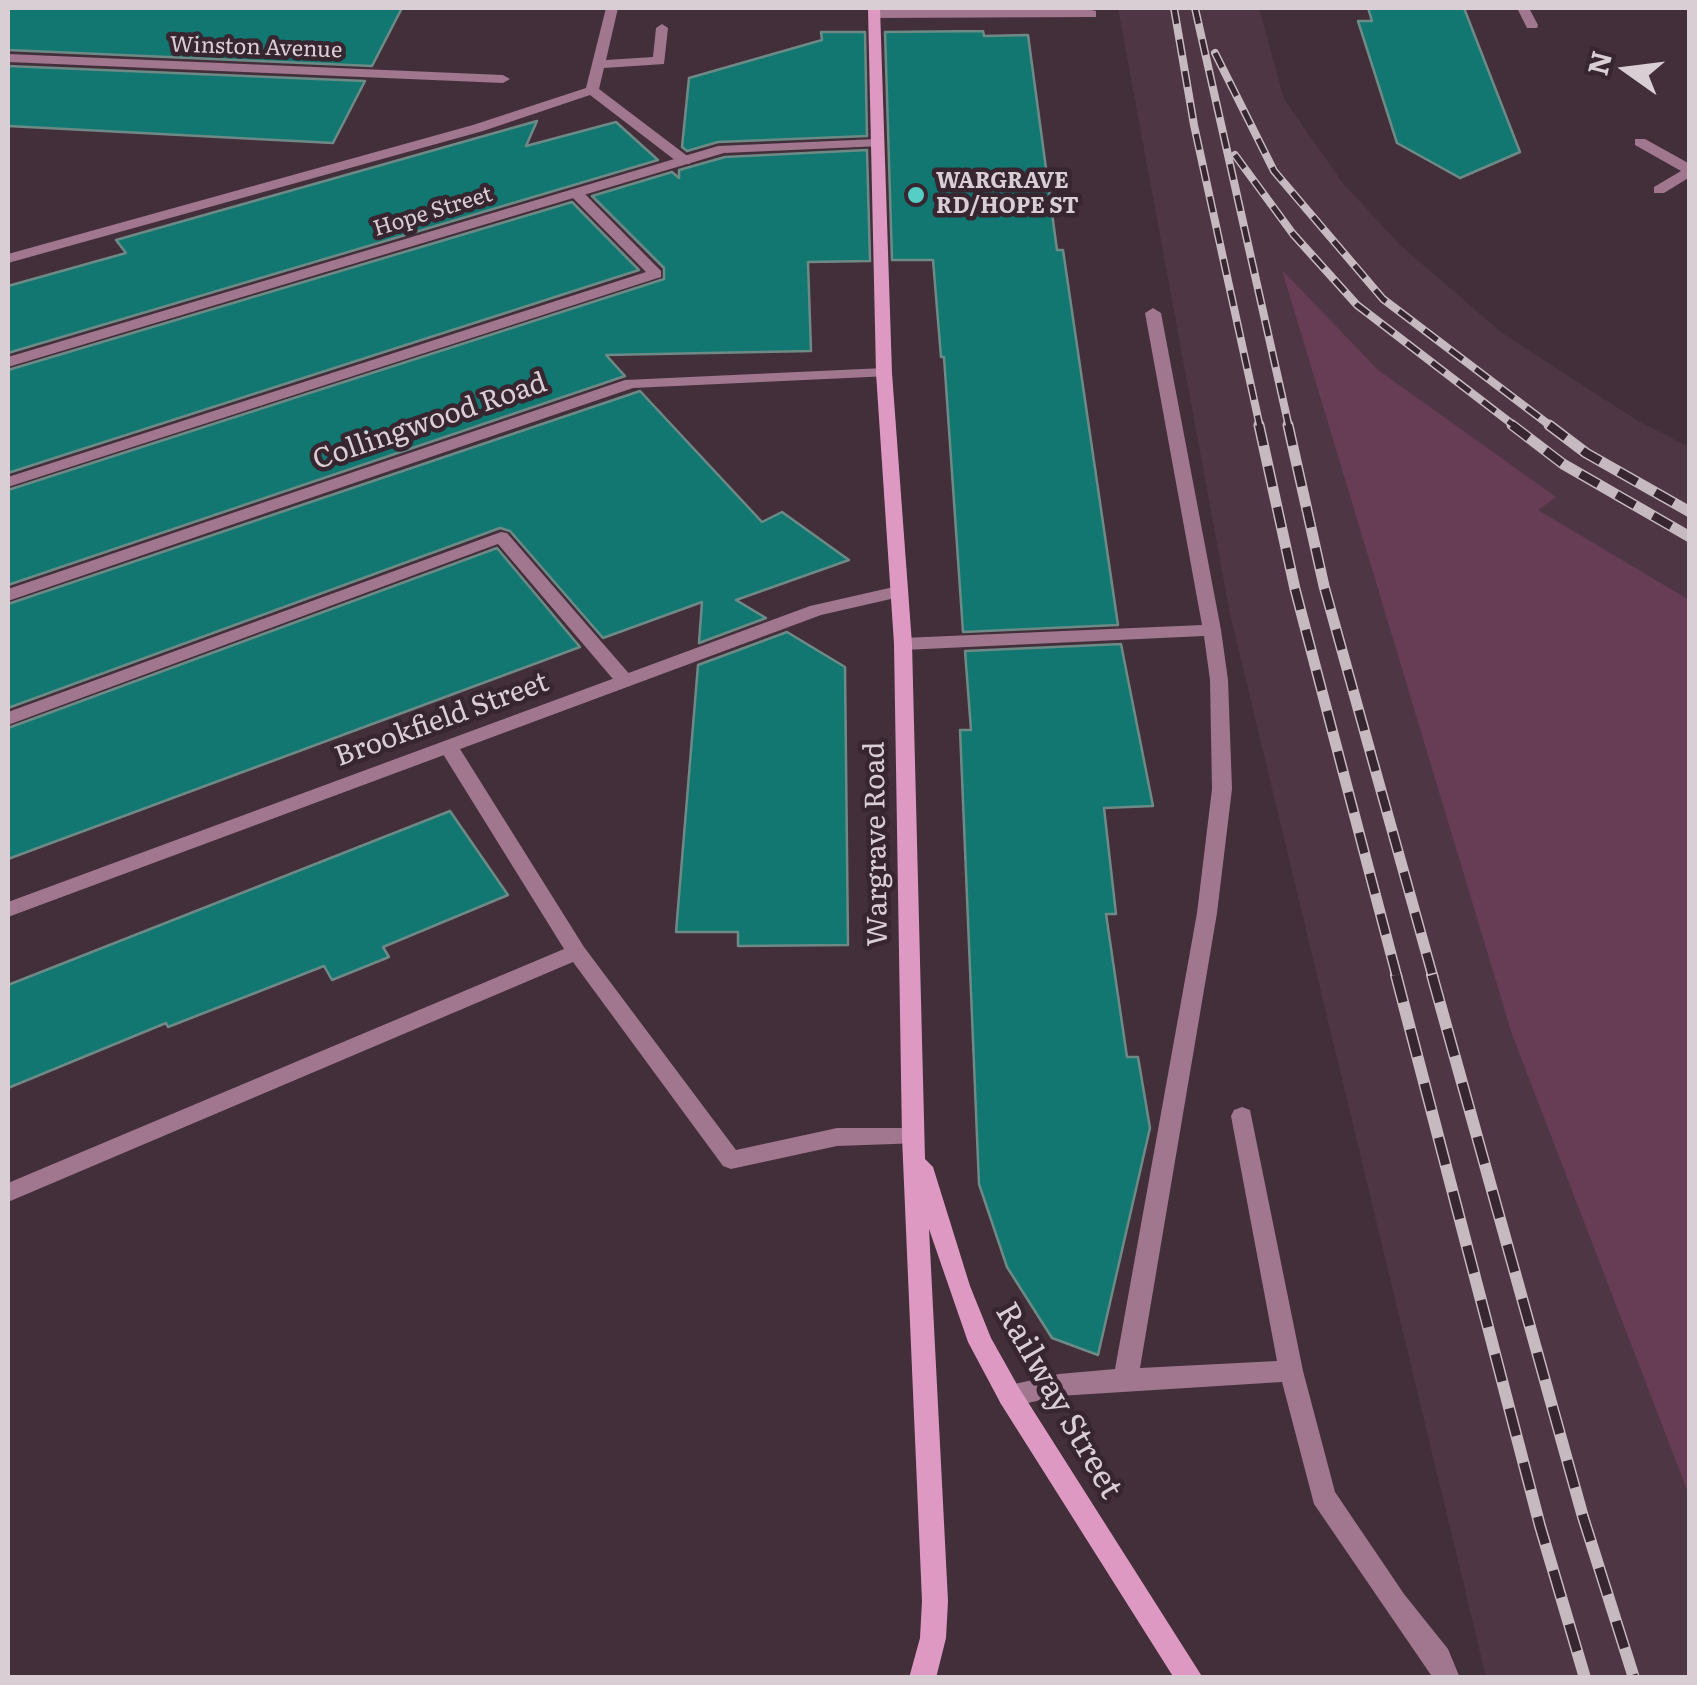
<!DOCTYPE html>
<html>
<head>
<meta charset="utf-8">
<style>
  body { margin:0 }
  #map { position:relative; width:1697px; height:1685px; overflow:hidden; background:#422f3a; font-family:Literata,serif }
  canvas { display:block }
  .frame { position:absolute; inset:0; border:10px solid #daced5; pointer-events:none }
  .north { position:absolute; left:1577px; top:20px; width:100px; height:100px; -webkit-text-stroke:8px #372530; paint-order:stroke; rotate:284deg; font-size:28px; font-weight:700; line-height:40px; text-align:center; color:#daced5 }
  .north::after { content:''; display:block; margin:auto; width:35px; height:45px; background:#daced5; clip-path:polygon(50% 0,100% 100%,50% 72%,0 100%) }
</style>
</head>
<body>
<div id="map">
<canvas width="1697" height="1685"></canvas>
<div class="frame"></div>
<div class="north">N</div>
</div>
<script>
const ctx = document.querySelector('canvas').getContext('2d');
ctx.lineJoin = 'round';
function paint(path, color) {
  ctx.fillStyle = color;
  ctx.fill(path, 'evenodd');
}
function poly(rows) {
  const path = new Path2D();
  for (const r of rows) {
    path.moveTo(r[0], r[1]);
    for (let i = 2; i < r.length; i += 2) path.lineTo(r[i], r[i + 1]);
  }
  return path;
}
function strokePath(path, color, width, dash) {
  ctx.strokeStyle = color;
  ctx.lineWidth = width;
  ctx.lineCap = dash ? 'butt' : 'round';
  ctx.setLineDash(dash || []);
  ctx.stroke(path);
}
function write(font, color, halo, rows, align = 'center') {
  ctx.font = font + ' Literata,serif';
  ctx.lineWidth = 9;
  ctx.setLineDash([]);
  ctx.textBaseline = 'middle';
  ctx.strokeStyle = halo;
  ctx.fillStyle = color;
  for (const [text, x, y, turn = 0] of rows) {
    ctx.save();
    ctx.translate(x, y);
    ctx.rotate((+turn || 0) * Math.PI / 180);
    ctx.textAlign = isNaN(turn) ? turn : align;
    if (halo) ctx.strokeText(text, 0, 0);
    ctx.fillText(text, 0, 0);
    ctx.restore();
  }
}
const built = poly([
  [1118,8,1259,8,1284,99,1342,182,1399,244,1502,333,1638,421,1689,447,1689,1677,1486,1677,1230,614]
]);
const green = poly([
  [1282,270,1378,370,1556,497,1538,510,1689,600,1689,1495,1512,1034]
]);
const building = poly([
  [8,8,402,8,372,66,8,50,8,8],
  [1368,8,1464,8,1520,152,1460,178,1397,143,1358,21,1372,21,1368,8],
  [983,31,984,36,1028,35,1057,250,1063,250,1118,625,963,632,944,357,941,357,933,260,892,260,885,32,983,31],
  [821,32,865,32,867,136,718,142,687,151,682,147,689,78,822,40,821,32],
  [8,66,365,81,333,143,8,126,8,66],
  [537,121,526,146,616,122,658,160,8,353,8,286,126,253,116,240,537,121],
  [867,150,870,261,808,262,811,351,606,355,625,376,8,585,8,490,664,279,664,268,592,196,672,172,679,178,679,170,725,157,867,150],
  [572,202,639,270,8,473,8,370,572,202],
  [640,391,762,522,782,512,849,560,736,600,766,618,699,643,702,602,603,638,510,531,500,528,8,708,8,604,640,391],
  [497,548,580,647,8,859,8,728,497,548],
  [787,632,845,667,848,945,738,946,738,932,676,932,698,665,787,632],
  [1121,644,1153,806,1104,808,1116,914,1106,914,1127,1057,1138,1057,1150,1128,1098,1355,1052,1338,1007,1267,979,1184,960,730,971,730,965,651,1121,644],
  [450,811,508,895,383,947,389,957,332,980,324,966,168,1027,166,1023,8,1088,8,985,450,811]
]);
const lane = poly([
  [606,8,618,8,606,60,653,57,656,28,662,24,668,28,664,64,604,68,599,89,690,158,690,164,680,164,590,95,483,131,8,263,8,254,473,125,586,88,606,8],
  [1091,10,1096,11,1096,17,874,18,868,14,874,10,1091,10],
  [576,189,581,190,661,271,661,277,8,487,8,477,646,272,571,196,569,193,576,189],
  [1153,308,1161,313,1221,630,1228,680,1232,789,1217,913,1140,1368,1277,1361,1231,1116,1234,1110,1242,1107,1250,1110,1303,1371,1335,1492,1404,1594,1448,1649,1460,1678,1433,1678,1314,1504,1282,1382,1059,1396,1010,1407,1001,1404,998,1396,1001,1388,1010,1385,1059,1374,1115,1369,1197,913,1212,789,1210,680,1204,636,903,650,894,644,903,638,1202,625,1145,313,1153,308],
  [501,532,507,533,632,677,634,681,632,685,618,685,498,544,8,725,8,712,501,532],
  [448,740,455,741,584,947,736,1150,837,1128,913,1128,921,1131,924,1137,921,1143,837,1146,731,1169,723,1166,573,962,8,1202,8,1183,564,949,438,746,448,740]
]);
const street = poly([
  [1517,8,1529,8,1538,25,1537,28,1527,28,1517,8],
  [8,54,503,75,510,79,503,83,8,62,8,54],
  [877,139,882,140,882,146,724,153,8,367,8,357,718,146,877,139],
  [1635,139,1645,139,1690,164,1690,177,1664,193,1654,193,1654,187,1681,171,1635,145,1635,139],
  [884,368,892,373,890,376,633,388,8,601,8,589,625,380,884,368],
  [898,586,907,592,904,596,821,615,8,917,8,902,810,606,898,586]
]);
const secondary = poly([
  [868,8,880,8,892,373,912,644,925,1159,933,1167,970,1286,991,1338,1019,1388,1203,1678,1174,1678,1001,1404,968,1342,929,1229,948,1601,946,1638,936,1678,909,1678,920,1638,922,1601,902,1137,894,644,876,373,868,8]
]);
const railFar2 = poly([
  [1174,8,1194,125,1260,427],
  [1195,8,1289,427],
  [1215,53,1274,171,1383,299,1552,427],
  [1235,155,1293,234,1357,305,1516,427]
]);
const railFar1 = poly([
  [1259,425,1295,589,1397,977],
  [1288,425,1324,586,1433,977],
  [1512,425,1563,464,1690,537],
  [1549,425,1586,453,1690,512]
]);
const rail = poly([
  [1396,975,1540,1526,1585,1678],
  [1432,975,1583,1517,1634,1678]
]);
const markers = [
  [916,195,10,"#55cec5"]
];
const farStreetnames = [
  ["Winston Avenue",256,48,2],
  ["Hope Street",433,212,-17]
];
const farPoinames = [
  ["WARGRAVE",936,182],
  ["RD/HOPE ST",936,207]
];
const streetNames = [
  ["Collingwood Road",430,422,-19],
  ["Brookfield Street",442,720,-20],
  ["Wargrave Road",877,844,-91]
];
const nearStreetnames = [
  ["Railway Street",1058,1401,60]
];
paint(built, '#4f3645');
paint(green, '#673d56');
paint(building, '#137771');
strokePath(building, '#6e8a87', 2.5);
paint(lane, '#a1768f');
paint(street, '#a1768f');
paint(secondary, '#de99c2');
strokePath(railFar2, '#c6b9c0', 8);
strokePath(railFar1, '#c6b9c0', 11);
strokePath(rail, '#c6b9c0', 12);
strokePath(railFar2, '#372530', 5, [16]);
strokePath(railFar1, '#372530', 8, [21]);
strokePath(rail, '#372530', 9, [28]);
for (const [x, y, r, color] of markers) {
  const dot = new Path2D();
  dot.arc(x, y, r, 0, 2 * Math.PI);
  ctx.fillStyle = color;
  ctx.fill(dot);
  strokePath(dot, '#372530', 4);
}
write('22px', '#daced5', '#372530', farStreetnames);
write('bold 22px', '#daced5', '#372530', farPoinames, 'left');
write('28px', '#daced5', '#372530', streetNames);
write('32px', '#daced5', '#372530', nearStreetnames);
</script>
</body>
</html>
